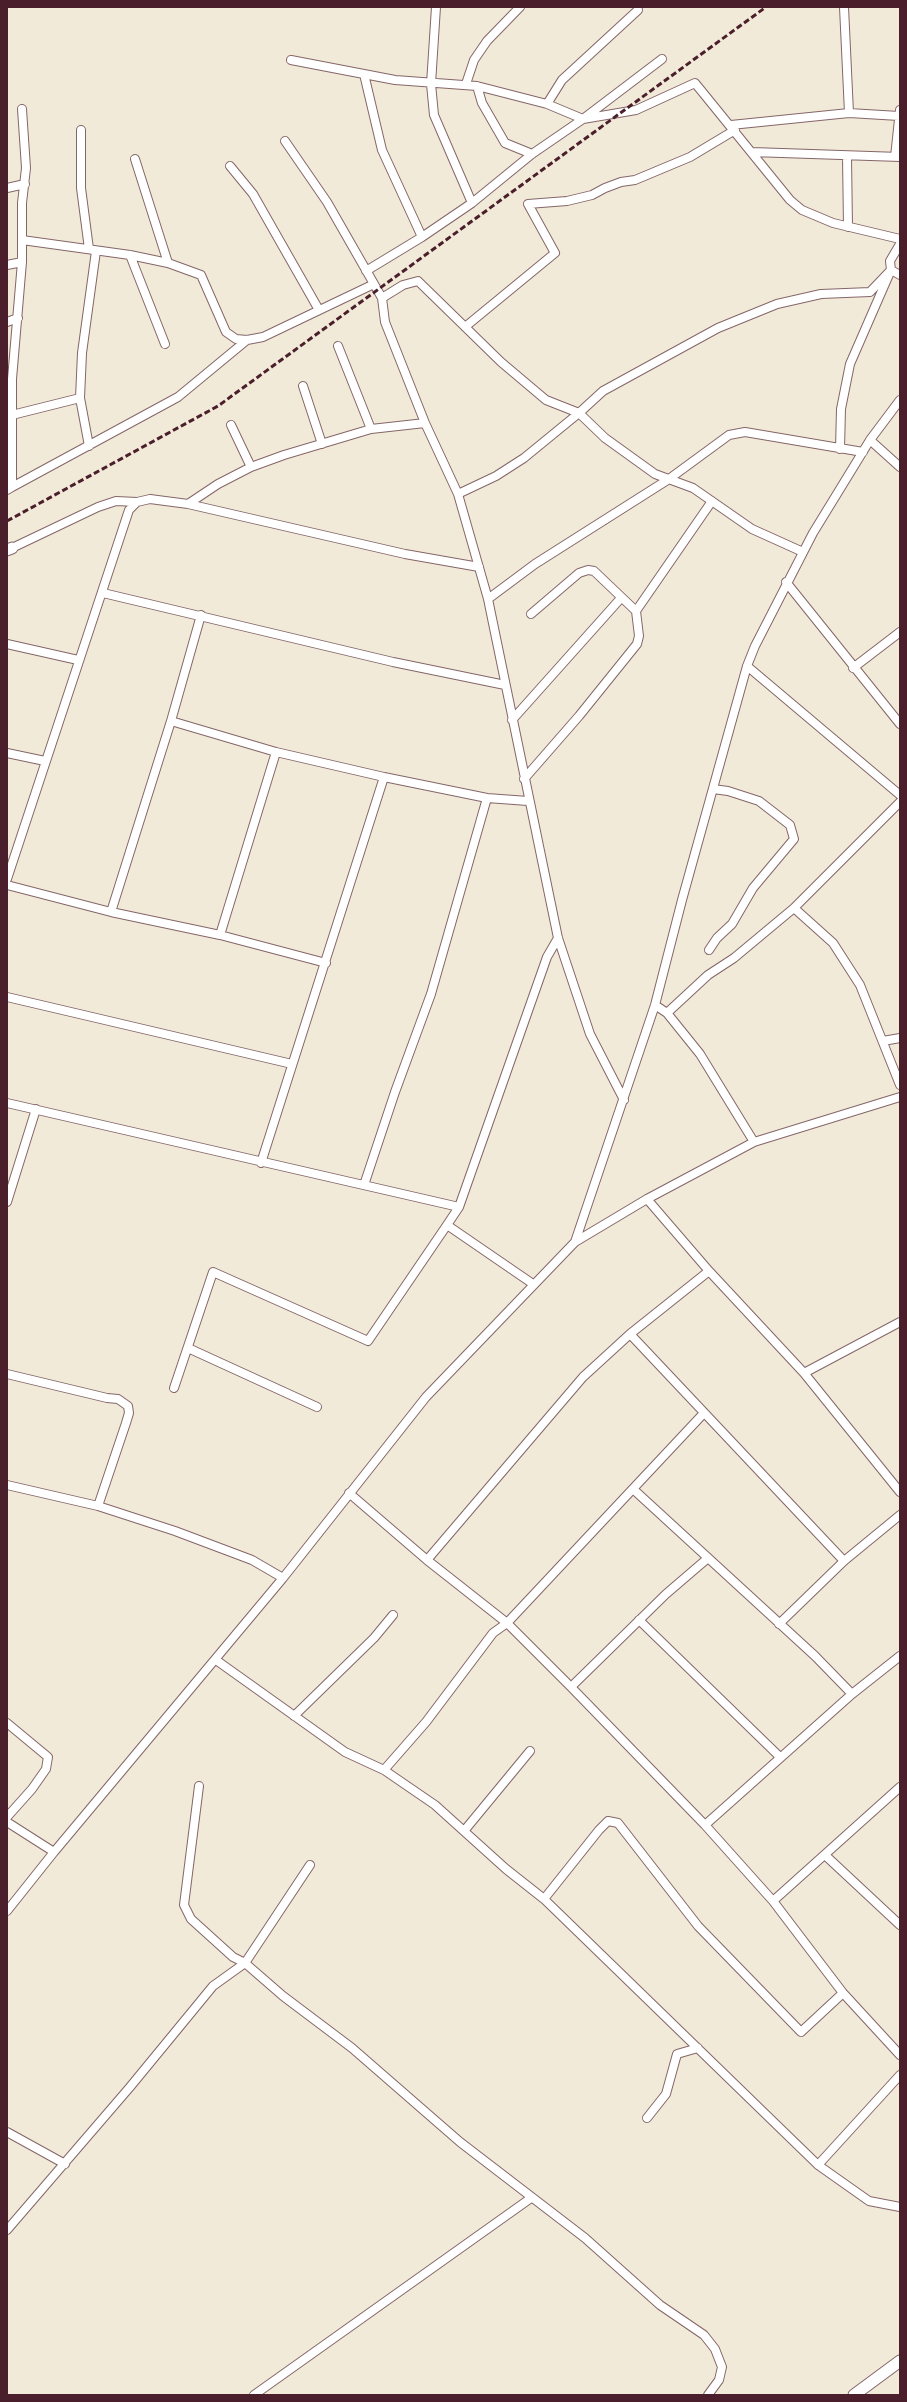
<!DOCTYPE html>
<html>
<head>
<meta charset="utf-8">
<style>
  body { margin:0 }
  #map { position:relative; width:907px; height:2402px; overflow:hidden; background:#f2ead9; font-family:"Comic Neue",sans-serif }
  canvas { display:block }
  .frame { position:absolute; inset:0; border:8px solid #4a1f2b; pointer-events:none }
</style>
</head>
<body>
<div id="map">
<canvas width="907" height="2402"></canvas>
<div class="frame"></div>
</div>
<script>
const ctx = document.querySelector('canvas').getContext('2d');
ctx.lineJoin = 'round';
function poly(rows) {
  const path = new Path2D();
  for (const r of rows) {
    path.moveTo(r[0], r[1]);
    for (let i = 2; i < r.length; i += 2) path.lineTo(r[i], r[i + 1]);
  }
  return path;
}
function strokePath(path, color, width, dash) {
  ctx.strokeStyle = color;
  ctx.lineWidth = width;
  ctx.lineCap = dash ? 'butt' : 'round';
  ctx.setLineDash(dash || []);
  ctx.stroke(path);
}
const street = poly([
  [844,7,849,113],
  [291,60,395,80,477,86,547,104,583,119,636,110,695,83,790,200,802,210,833,223,900,239],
  [364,74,382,150,422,237,366,271],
  [466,84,474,60,487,41,520,7],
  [477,86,482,103,505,143,532,154],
  [547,104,562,80,638,10],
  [731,125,849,113,899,116],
  [81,130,81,188,89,249],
  [285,141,327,202,382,298,385,322,425,423,458,494,488,599,558,938,590,1034,624,1100],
  [752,152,900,157],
  [847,157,848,227],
  [895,157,900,110],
  [135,159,168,263],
  [230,166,253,194,319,310],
  [7,188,25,184],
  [472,203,532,154,583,119,662,59],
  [422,237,472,203,434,115,431,84,436,7],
  [22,240,130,255,168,263,201,275,226,332,236,339,247,340,263,337,374,284],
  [130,255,165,344],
  [7,265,22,262],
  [382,298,403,285,418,281,501,362,546,400,579,413,605,438,655,474,693,488,752,529,803,552],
  [7,322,18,318],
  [465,327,555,253,528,204,567,201,592,195,605,188,621,182,635,180,690,157,735,130],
  [338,346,371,429],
  [303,386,322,444],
  [12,415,80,398],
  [231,425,251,467],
  [870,440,900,467],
  [89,446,80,398,82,353,96,251],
  [840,449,841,409,850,364,891,270,890,261,900,244],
  [12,487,178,397,247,340],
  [7,490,12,487,12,379,22,262,22,203,26,168,22,109],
  [458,494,496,476,524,458,579,413,603,391,718,328,777,304,821,294,870,292,891,270,900,275],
  [188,504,218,484,251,467,284,455,371,429,425,423],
  [12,548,98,507,116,501,137,502],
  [786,582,900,724],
  [103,593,393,662,505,685],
  [488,599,535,564,669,479,729,435,745,432,863,452],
  [531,614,579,573,588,570,594,571,636,611],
  [7,644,78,660],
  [747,666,900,795],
  [853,668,900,632],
  [512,720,621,598],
  [171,721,276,752,384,777,487,798,528,801],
  [7,753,45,761],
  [524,779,579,716,637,644,639,636,636,611,712,501],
  [7,879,129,510,137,502,150,499,188,504,405,554,479,567],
  [7,885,111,912,220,935,326,963],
  [794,908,833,943,860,985,900,1085],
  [111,912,171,721,201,615],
  [220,935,276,752],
  [709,950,717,938,732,924,753,888,794,839,790,825,759,801,728,791,713,789],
  [7,997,292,1064],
  [655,1005,667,1013,700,1054,754,1142],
  [667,1013,708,975,734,958,794,908,900,802],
  [883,1041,900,1038],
  [7,1103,459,1207,547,957,558,938],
  [261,1163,384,777],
  [364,1185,395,1092,431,994,487,798],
  [647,1199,709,1271,804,1373,900,1492],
  [7,1202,36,1109],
  [459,1207,447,1225,533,1284],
  [575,1242,655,1005,682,900,747,666,755,646,813,533,870,440,900,400],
  [630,1334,844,1561],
  [188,1348,317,1407],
  [804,1373,900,1322],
  [7,1374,107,1398,118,1399,128,1406,129,1413,126,1423,98,1506],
  [174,1388,213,1272,368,1341,447,1225],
  [7,1485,98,1506,175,1531,252,1560,283,1578],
  [633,1489,815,1656,852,1694],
  [349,1493,427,1560,507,1623,571,1687,705,1825,773,1901,843,1993,900,2055],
  [427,1560,583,1377,630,1334,709,1271],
  [639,1620,780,1757],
  [779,1624,844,1561,900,1515],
  [216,1660,345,1752,384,1770,435,1805,506,1869,544,1899,818,2165,869,2201,900,2207],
  [571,1687,666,1594,708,1558],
  [294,1716,374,1638,393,1615],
  [7,1723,48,1757,46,1769,32,1789,7,1817],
  [384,1770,426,1722,493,1633,507,1623,704,1413],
  [199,1786,184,1905,191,1919,233,1957,245,1963,283,1996,352,2048,460,2142,585,2238,660,2305,704,2335,715,2349,722,2367,719,2380,708,2395],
  [7,1822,54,1852],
  [705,1825,852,1694,900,1656],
  [464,1831,530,1751],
  [826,1856,900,1925],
  [544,1899,599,1830,608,1821,618,1823,698,1926,801,2032,843,1993],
  [773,1901,900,1787],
  [7,1911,54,1852,283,1578,426,1397,575,1242,647,1199,754,1142,900,1097],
  [647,2118,666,2094,677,2054,698,2048],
  [7,2132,65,2164],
  [818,2165,900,2075],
  [7,2230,130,2087,213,1986,245,1963,310,1865],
  [254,2395,531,2198]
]);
const secondary = poly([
  [7,550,12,548],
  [854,2395,900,2361]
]);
const rail = poly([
  [7,521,218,406,766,7]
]);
strokePath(street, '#856668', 10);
strokePath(secondary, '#856668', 13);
strokePath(street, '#fff', 8);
strokePath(secondary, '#fff', 11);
strokePath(rail, '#4a1f2b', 3, [6, 3]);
</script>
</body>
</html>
